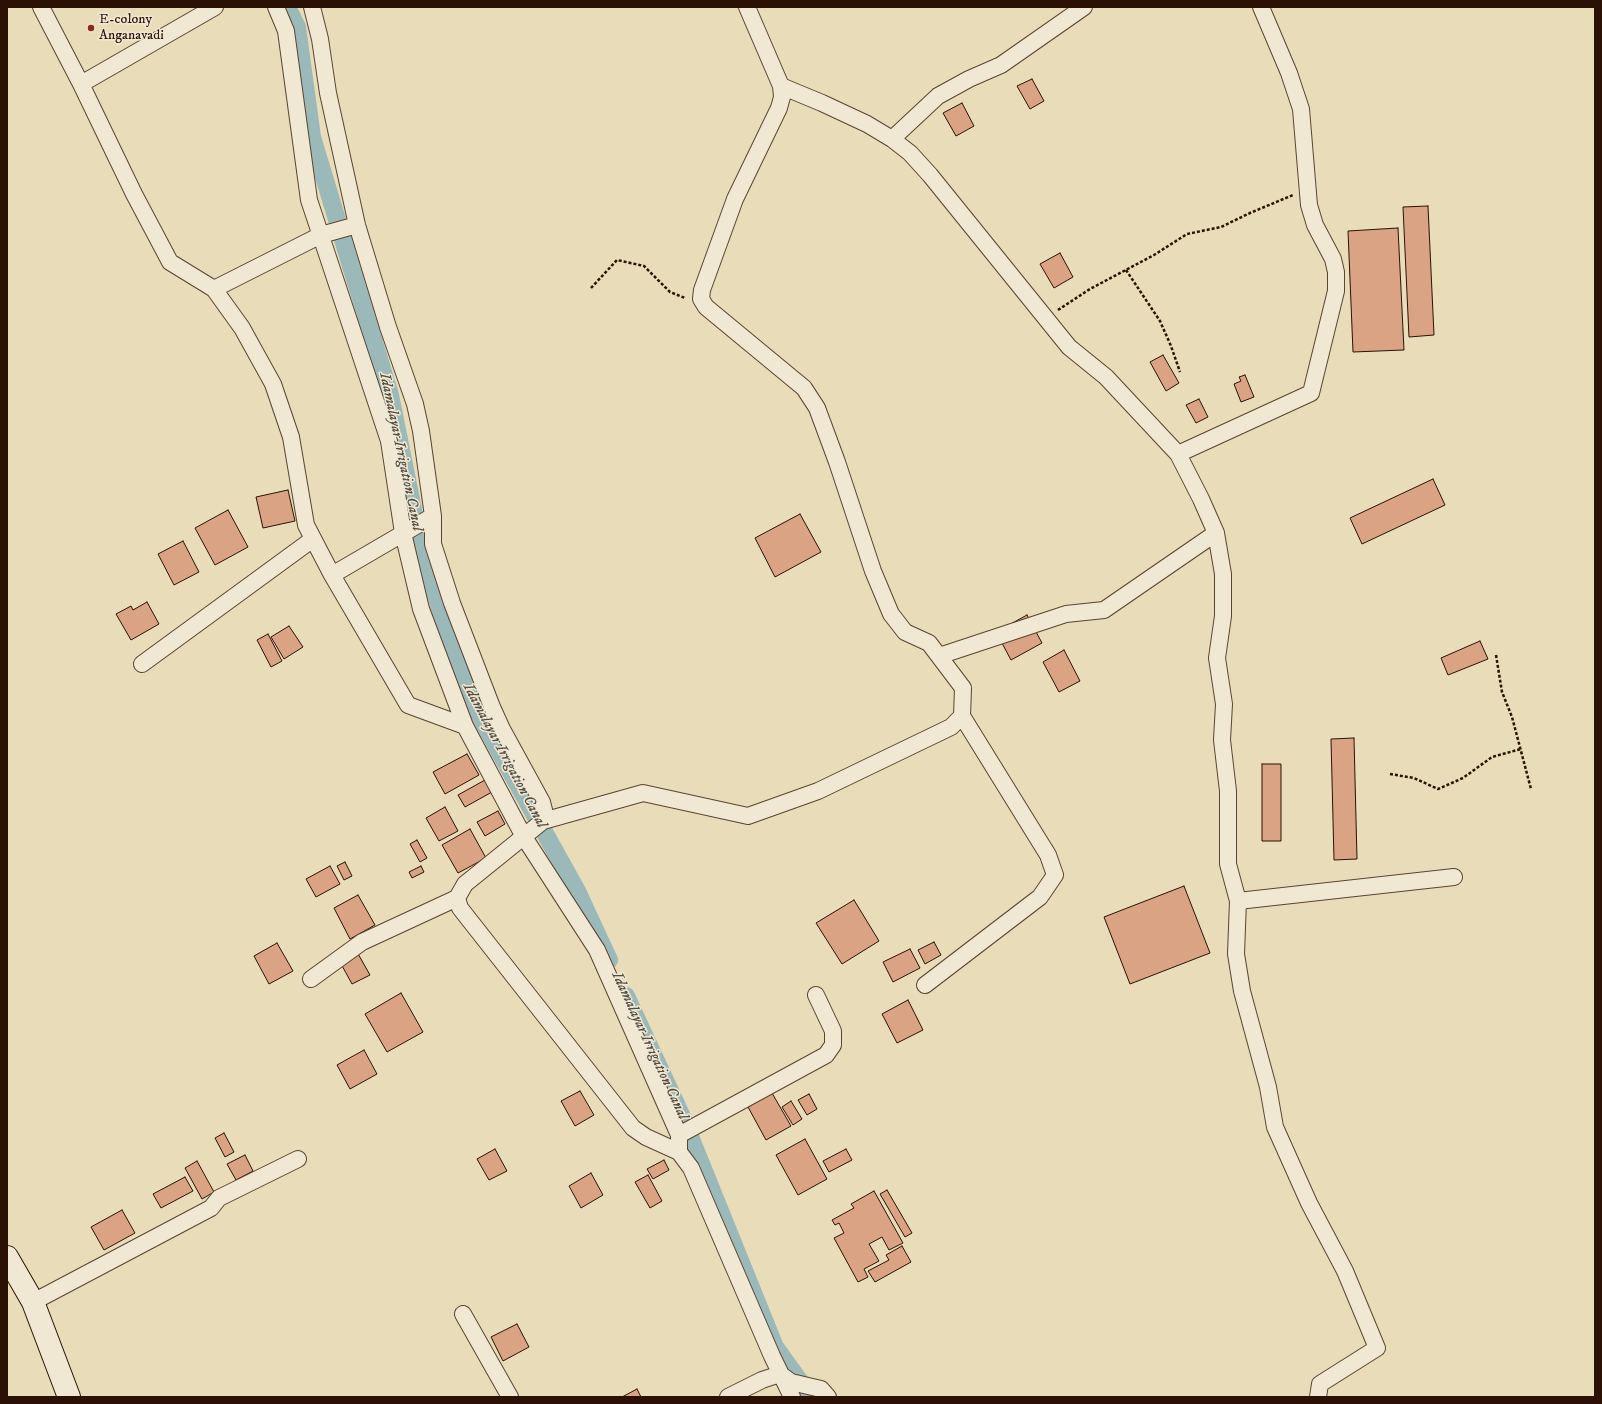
<!DOCTYPE html>
<html>
<head>
<meta charset="utf-8">
<style>
  body { margin:0 }
  #map { position:relative; width:1602px; height:1404px; overflow:hidden; background:#e8dcb9; font-family:"IM FELL DW Pica",serif }
  canvas { display:block }
  .frame { position:absolute; inset:0; border:8px solid #2a1104; pointer-events:none }
</style>
</head>
<body>
<div id="map">
<canvas width="1602" height="1404"></canvas>
<div class="frame"></div>
</div>
<script>
const ctx = document.querySelector('canvas').getContext('2d');
ctx.lineJoin = 'round';
function poly(rows) {
  const path = new Path2D();
  for (const r of rows) {
    path.moveTo(r[0], r[1]);
    for (let i = 2; i < r.length; i += 2) path.lineTo(r[i], r[i + 1]);
  }
  return path;
}
function strokePath(path, color, width, dash) {
  ctx.strokeStyle = color;
  ctx.lineWidth = width;
  ctx.lineCap = dash ? 'butt' : 'round';
  ctx.setLineDash(dash || []);
  ctx.stroke(path);
}
function paint(path, color) {
  ctx.fillStyle = color;
  ctx.fill(path, 'evenodd');
}
function write(font, color, halo, rows, align = 'center') {
  ctx.font = font + ' "IM FELL DW Pica",serif';
  ctx.lineWidth = 3;
  ctx.setLineDash([]);
  ctx.textBaseline = 'middle';
  ctx.strokeStyle = halo;
  ctx.fillStyle = color;
  for (const [text, x, y, turn = 0] of rows) {
    ctx.save();
    ctx.translate(x, y);
    ctx.rotate((+turn || 0) * Math.PI / 180);
    ctx.textAlign = isNaN(turn) ? turn : align;
    if (halo) ctx.strokeText(text, 0, 0);
    ctx.fillText(text, 0, 0);
    ctx.restore();
  }
}
const canal = poly([
  [287,7,297,27,312,137,390,395,421,549,467,693,577,891,609,960],
  [626,996,683,1119,775,1347,811,1397]
]);
const building = poly([
  [1032,79,1044,101,1030,109,1017,86,1032,79],
  [962,103,974,126,956,136,943,113,962,103],
  [1428,206,1434,335,1409,337,1403,207,1428,206],
  [1398,228,1404,350,1353,352,1348,231,1398,228],
  [1060,253,1073,277,1054,288,1040,264,1060,253],
  [1163,355,1179,383,1166,391,1150,362,1163,355],
  [1245,375,1254,397,1241,402,1234,384,1241,381,1239,377,1245,375],
  [1199,399,1208,417,1196,423,1186,405,1199,399],
  [1433,479,1445,505,1362,544,1350,518,1433,479],
  [288,490,295,521,263,528,256,497,288,490],
  [228,510,248,547,215,565,195,528,228,510],
  [800,514,821,552,775,577,755,538,800,514],
  [183,541,199,572,174,585,158,554,183,541],
  [147,602,159,624,131,640,116,614,131,606,133,610,147,602],
  [1027,615,1042,643,1011,660,996,632,1027,615],
  [289,626,303,647,284,659,271,637,289,626],
  [268,634,282,661,271,667,257,640,268,634],
  [1480,641,1488,659,1448,675,1441,658,1480,641],
  [1064,650,1080,681,1059,692,1043,662,1064,650],
  [1354,738,1357,859,1334,860,1331,739,1354,738],
  [467,754,479,775,445,794,433,772,467,754],
  [1262,764,1281,764,1281,841,1262,841,1262,764],
  [485,780,492,792,465,807,458,795,485,780],
  [445,807,458,831,439,841,426,818,445,807],
  [498,811,505,824,485,836,477,822,498,811],
  [470,829,486,858,458,873,442,845,470,829],
  [417,840,427,858,420,862,410,844,417,840],
  [345,862,352,876,344,880,337,866,345,862],
  [330,866,340,884,316,897,306,879,330,866],
  [421,866,424,872,412,878,409,872,421,866],
  [1184,886,1210,953,1130,984,1104,917,1184,886],
  [358,895,375,925,350,939,334,908,358,895],
  [854,900,879,941,842,964,816,923,854,900],
  [934,942,941,955,925,964,918,950,934,942],
  [277,943,293,971,269,984,254,956,277,943],
  [910,949,920,968,893,982,883,962,910,949],
  [357,952,370,975,352,984,340,962,357,952],
  [401,993,423,1032,387,1052,365,1014,401,993],
  [908,1000,923,1030,897,1043,882,1014,908,1000],
  [364,1050,377,1074,350,1089,337,1065,364,1050],
  [580,1091,594,1115,575,1126,561,1101,580,1091],
  [772,1093,791,1126,766,1140,748,1107,772,1093],
  [809,1094,817,1109,807,1115,798,1100,809,1094],
  [791,1101,802,1119,793,1125,782,1107,791,1101],
  [224,1133,234,1152,225,1157,215,1138,224,1133],
  [805,1139,827,1179,798,1195,776,1155,805,1139],
  [495,1149,507,1171,489,1180,477,1159,495,1149],
  [846,1149,852,1160,829,1172,823,1161,846,1149],
  [245,1155,253,1171,236,1180,227,1164,245,1155],
  [664,1160,669,1170,653,1179,647,1169,664,1160],
  [197,1161,214,1192,202,1199,185,1168,197,1161],
  [591,1173,603,1195,581,1208,569,1186,591,1173],
  [648,1175,662,1201,650,1208,635,1182,648,1175],
  [185,1177,193,1191,161,1208,153,1194,185,1177],
  [887,1190,912,1233,905,1237,880,1194,887,1190],
  [874,1191,903,1243,889,1250,882,1237,869,1244,879,1261,864,1269,868,1277,858,1282,834,1238,844,1233,839,1223,835,1225,832,1220,854,1208,851,1204,874,1191],
  [122,1210,135,1233,104,1250,91,1227,122,1210],
  [902,1246,911,1262,875,1282,868,1271,889,1260,886,1255,902,1246],
  [517,1324,529,1347,503,1361,491,1337,517,1324],
  [637,1389,641,1397,622,1397,637,1389]
]);
const path = poly([
  [1126,270,1160,321,1171,346,1180,372],
  [591,288,617,260,644,266,670,292,685,298],
  [1058,310,1090,289,1154,255,1187,234,1221,227,1250,213,1293,195],
  [1496,655,1502,692,1512,717,1531,789],
  [1390,774,1414,778,1438,789,1463,778,1492,757,1521,749]
]);
const street = poly([
  [41,7,81,84,215,7],
  [276,7,286,31,309,200,389,441,403,533,421,609,465,726,524,837,597,950,679,1135,679,1152,691,1168,772,1356,792,1397],
  [312,7,320,39,328,93,357,225,388,327,415,404,421,431,433,516,433,544,452,603,492,707,502,729,542,802,545,814,543,821],
  [747,7,781,86,782,97,779,108,735,199,702,290,701,299,706,307,804,388,817,408,837,462,873,571,891,614,905,632,929,643,963,688,962,716,1048,855,1055,875,1040,897,925,985],
  [81,84,134,194,170,262,214,289,242,328,273,384,291,437,306,525,332,575,433,516],
  [781,86,822,103,867,124,892,139,938,96,969,79,1001,65,1084,7],
  [892,139,910,153,930,175,1069,347,1106,377,1178,454,1201,499,1216,533,1223,574,1223,616,1217,658,1224,704,1222,740,1228,791,1228,864,1238,901,1236,954,1242,991,1268,1087,1275,1127,1309,1203,1345,1271,1377,1348,1320,1384,1318,1397],
  [214,289,321,235,357,225],
  [1178,454,1311,393,1336,291,1336,272,1333,259,1315,225,1309,205,1301,109,1289,73,1261,7],
  [332,575,408,705,465,726],
  [939,656,1066,614,1104,610,1216,533],
  [142,664,313,539],
  [1238,901,1454,877],
  [311,979,362,942,457,898],
  [679,1135,826,1055,833,1045,833,1031,816,995],
  [679,1152,646,1137,633,1128,460,908,457,898,465,884,543,821,643,793,748,816,818,791,951,727,962,716],
  [33,1302,211,1208,219,1198,298,1159],
  [463,1314,510,1397],
  [728,1397,762,1380,780,1374,791,1382,821,1389,828,1397]
]);
const secondary = poly([
  [7,1257,33,1302,69,1397]
]);
const markers = [
  [91,28,4,"#8f2418"]
];
const poiNames = [
  ["E-colony",99,20],
  ["Anganavadi",99,36]
];
const waterNames = [
  ["Idamalayar Irrigation Canal",400,452,78],
  ["Idamalayar Irrigation Canal",504,756,62],
  ["Idamalayar Irrigation Canal",649,1046,65]
];
strokePath(canal, '#9bb9b9', 18);
paint(building, '#daa383');
strokePath(building, '#2a1104', 1);
strokePath(street, '#5a4431', 18);
strokePath(secondary, '#2a1104', 24);
strokePath(path, '#2a1104', 2.5, [3, 2]);
strokePath(street, '#f0e8d2', 16);
strokePath(secondary, '#f0e8d2', 22);
for (const [x, y, r, color] of markers) {
  const dot = new Path2D();
  dot.arc(x, y, r, 0, 2 * Math.PI);
  ctx.fillStyle = color;
  ctx.fill(dot);
  strokePath(dot, '#f0e8d2', 1.5);
}
write('14px', '#2a1104', '#f0e8d2', poiNames, 'left');
write('italic 15px', '#524c43', '#f0e8d2', waterNames);
</script>
</body>
</html>
